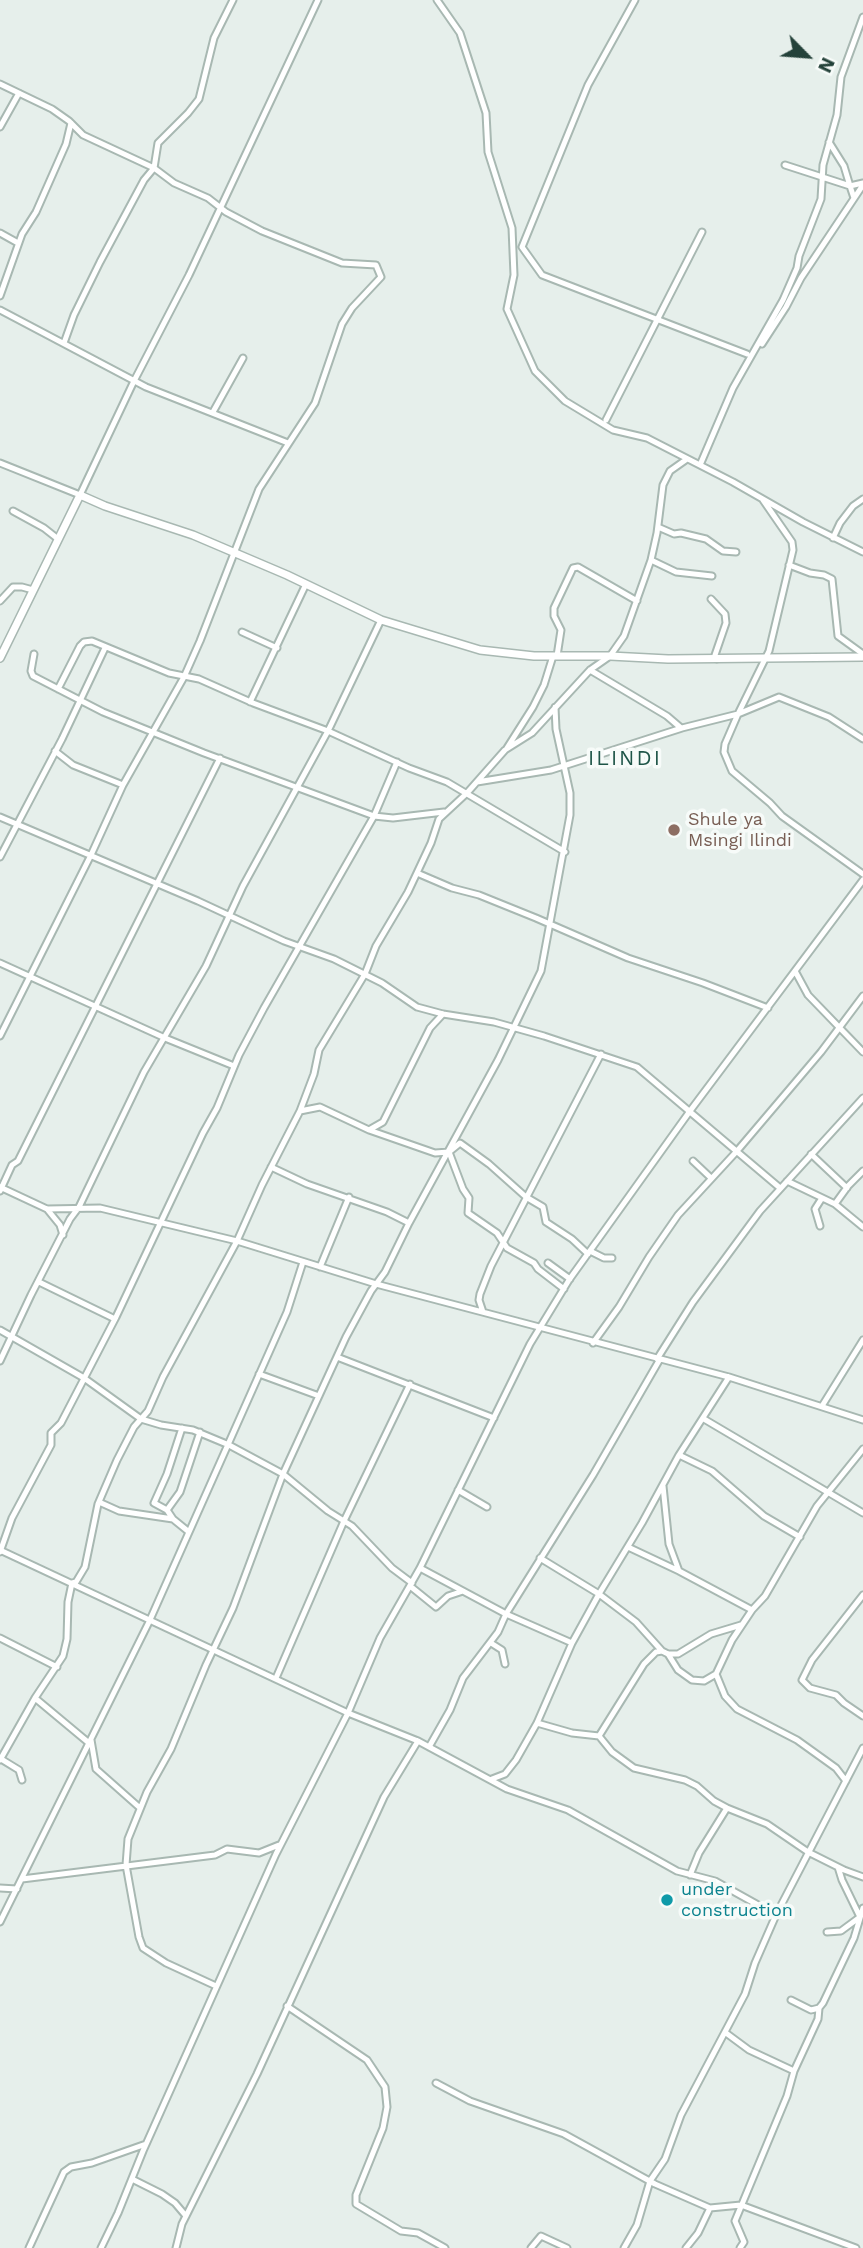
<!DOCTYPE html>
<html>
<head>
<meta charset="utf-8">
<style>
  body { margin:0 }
  #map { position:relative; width:863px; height:2248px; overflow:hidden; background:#e6efeb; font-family:"Work Sans",sans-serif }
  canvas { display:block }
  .north { position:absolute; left:772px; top:21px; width:70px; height:70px; -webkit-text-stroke:5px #f7fbf9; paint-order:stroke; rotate:115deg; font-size:19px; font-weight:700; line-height:28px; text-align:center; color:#24423a }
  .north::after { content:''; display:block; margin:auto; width:24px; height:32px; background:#24423a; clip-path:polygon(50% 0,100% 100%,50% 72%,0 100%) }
</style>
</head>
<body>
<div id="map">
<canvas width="863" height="2248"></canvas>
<div class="north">N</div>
</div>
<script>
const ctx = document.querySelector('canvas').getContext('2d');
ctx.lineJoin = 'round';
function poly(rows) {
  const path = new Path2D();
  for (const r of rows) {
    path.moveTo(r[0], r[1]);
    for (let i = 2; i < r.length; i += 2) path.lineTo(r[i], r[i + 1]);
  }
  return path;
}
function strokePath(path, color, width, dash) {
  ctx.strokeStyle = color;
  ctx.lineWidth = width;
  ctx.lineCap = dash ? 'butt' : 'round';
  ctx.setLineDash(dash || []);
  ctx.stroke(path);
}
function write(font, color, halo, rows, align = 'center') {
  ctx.font = font + ' "Work Sans",sans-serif';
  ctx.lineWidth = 7;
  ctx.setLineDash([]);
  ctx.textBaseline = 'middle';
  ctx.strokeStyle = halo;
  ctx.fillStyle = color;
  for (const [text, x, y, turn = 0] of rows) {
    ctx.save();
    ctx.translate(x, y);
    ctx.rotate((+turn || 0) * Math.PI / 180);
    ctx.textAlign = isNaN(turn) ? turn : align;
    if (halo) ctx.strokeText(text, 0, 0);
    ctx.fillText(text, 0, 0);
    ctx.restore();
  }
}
const minor = poly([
  [437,0,460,33,486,113,488,152,512,228,514,275,507,309,535,371,565,401,613,430,647,438,733,482,803,522,863,552],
  [635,0,588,85,522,247,542,275,747,354],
  [0,84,52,109,69,121,83,135,154,168,174,183,208,198,226,212,262,231,342,263,376,265,381,277,352,308,342,324,315,403,259,489,200,641,184,677,123,785,91,855,0,1036],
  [0,127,19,93],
  [829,142,844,166,850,186,863,183],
  [785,165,850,186,854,198],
  [0,233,18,243],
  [0,296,22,234,36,212,66,144,71,123],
  [0,310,146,387,288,443],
  [64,343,74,315,100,262,144,180,154,168,158,143,188,113,199,99,214,38,233,0],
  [762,344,786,307,801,278,863,185],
  [213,412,243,358],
  [606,420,702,232],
  [0,463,80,495,134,381,189,275,318,0],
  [700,465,733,388,783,300,797,268,799,256,821,199,823,165,837,115,841,77,863,17],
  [763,500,792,542,793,550,769,651,738,714,725,744,724,752,732,771,770,803,782,816,863,874],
  [13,511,44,528,58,539],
  [658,527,674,534,681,533,706,539,723,551,736,552],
  [833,538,840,523,853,506,863,499],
  [651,560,676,572,712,576],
  [789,565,810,573,824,575,832,579,838,636,863,654],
  [711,599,725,614,726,623,715,655,717,659],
  [0,601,13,587,22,587,33,590],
  [242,632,277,648],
  [34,654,31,671,33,676,103,712,204,753,374,816,393,818,444,812],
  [557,656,561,630,554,616,554,608,573,568,578,567,637,601],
  [590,670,667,716,681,728],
  [58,689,80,646,84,642,92,641,169,673,199,679,253,703,328,731,409,768,447,782,565,852],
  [250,702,306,584],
  [507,748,533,707,544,685,553,656],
  [55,751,73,765,123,785],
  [477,782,551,770,682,728,738,714,779,697,829,717,863,739],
  [0,817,198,901,284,941,334,959,382,983,417,1007,443,1014,494,1022,544,1036,637,1067,780,1188],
  [0,857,62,739,105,648],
  [417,873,452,888,479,895,536,918,628,958,703,983,768,1008],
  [0,963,165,1038,234,1066],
  [795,971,808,995,863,1052],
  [300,1111,320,1107,369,1130,435,1153,449,1152,460,1143,489,1164,526,1197,543,1207,546,1222,572,1239,588,1254],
  [369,1130,383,1122,430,1028,443,1014],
  [449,1152,463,1189,469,1198,468,1213,497,1233,507,1248,534,1263,538,1269,564,1289],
  [811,1154,847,1188],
  [693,1161,711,1178],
  [271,1167,307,1184,387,1212,409,1223],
  [787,1181,835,1204,863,1227],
  [0,1187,47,1209,100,1208,237,1241,376,1284,729,1377,863,1420],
  [0,1191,12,1165,18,1161,27,1143,220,758],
  [835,1204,848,1186,863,1171],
  [47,1209,60,1225,63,1235],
  [820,1226,815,1209,822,1198],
  [590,1251,604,1258,612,1258],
  [548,1263,570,1279],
  [320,1267,349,1197],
  [39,1282,115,1319],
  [483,1312,479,1300,480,1294,491,1266,601,1054],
  [0,1330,84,1378,141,1419,161,1425,193,1430,229,1445,283,1474,328,1511,352,1526,392,1568,412,1583],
  [593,1343,619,1307,649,1257,678,1215,737,1151,821,1052,863,996],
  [337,1357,494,1418],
  [657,1359,693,1302,760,1211,863,1098],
  [0,1361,31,1295,70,1219,79,1207,144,1072,206,966,243,886,328,731,381,620],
  [259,1374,319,1396],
  [822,1406,863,1340],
  [704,1419,863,1513],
  [182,1428,167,1474,154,1503,167,1510,173,1519,189,1532],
  [679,1455,712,1471,764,1516,800,1537],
  [663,1486,669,1544,679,1571],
  [458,1490,487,1507],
  [99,1502,119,1511,173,1519],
  [167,1510,180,1492,200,1432],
  [628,1547,679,1571,752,1610],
  [0,1550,348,1713,418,1741,507,1789,568,1810,677,1871,715,1881,776,1915],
  [0,1552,12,1518,51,1445,51,1433,61,1423,116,1317,203,1133,217,1108,239,1055,264,1008,374,816,397,762],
  [540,1558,599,1594,636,1622,662,1651,668,1654,678,1654,711,1634,741,1625],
  [420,1568,506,1614,572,1643],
  [410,1586,436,1607,448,1596,463,1591],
  [863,1595,812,1660,802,1680,810,1688,836,1695,844,1703,863,1716],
  [0,1638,57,1667],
  [491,1643,502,1650,505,1664],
  [668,1654,678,1670,692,1680,704,1681,716,1674,732,1640,752,1610,765,1596,817,1506,863,1449],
  [716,1674,725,1696,737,1709,797,1740,836,1768,846,1781],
  [276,1678,344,1521,410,1384],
  [35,1698,89,1743],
  [537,1723,572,1733,599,1736,644,1664,656,1652,662,1651],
  [599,1736,612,1752,634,1768,685,1780,697,1786,714,1801,727,1808,767,1824,808,1852,844,1870,863,1877],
  [91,1740,96,1769,140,1808],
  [429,1747,450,1710,463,1678,498,1632,506,1614,593,1475,660,1359],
  [1,1759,19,1770,22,1780],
  [0,1760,35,1698,63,1656,67,1639,68,1602,72,1583,76,1582,85,1567,98,1504,117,1460,134,1427,148,1411,163,1377,237,1241,262,1185,300,1111,314,1074,319,1050,365,974,376,946,408,892,431,843,439,819,467,793,505,750,532,733,590,670,610,656,624,636,651,560,657,533,663,485,670,471,687,459],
  [492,1779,505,1774,516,1760,537,1723,572,1643,599,1594,642,1523,679,1455,729,1377],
  [690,1875,699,1853,727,1808],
  [22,1879,215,1855,227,1849,259,1853,279,1845],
  [0,1888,17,1889],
  [0,1922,149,1622,287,1312,303,1262],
  [827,1932,841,1931,860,1917,842,1880,838,1867],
  [216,1986,166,1963,143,1948,139,1937,126,1865,128,1839,147,1792,171,1749,206,1665,233,1608,283,1474,346,1337,371,1291,385,1272,409,1223,498,1060,541,971,570,815,570,793,556,729,555,707],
  [791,2000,811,2010,819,2008,823,2003,854,1938,863,1908],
  [287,2006,367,2060,385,2087,387,2107,383,2128,356,2195,356,2204,401,2231,418,2233,445,2248],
  [726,2033,749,2050,794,2071],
  [436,2083,470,2101,564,2134,655,2184,710,2208,741,2205,856,2248],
  [132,2179,162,2194,175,2203,186,2216],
  [29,2248,64,2172,71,2167,92,2163,146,2144],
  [101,2248,118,2213,143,2151,276,1854,348,1713,380,1638,420,1568,530,1344,569,1280,690,1111,863,880],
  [176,2248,182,2224,257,2074,384,1797,418,1741],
  [531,2248,541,2236,567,2248],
  [624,2248,637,2225,650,2181,665,2159,681,2115,745,1994,755,1963,776,1915,863,1748],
  [686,2248,698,2233,710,2208],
  [740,2248,744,2242,735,2221,787,2096,794,2071,818,2019,819,2008]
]);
const tertiary = poly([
  [0,658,80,495,105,506,193,535,287,575,381,620,480,650,534,656,610,656,668,659,863,657]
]);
const markers = [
  [674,830,7,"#8d6e63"],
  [667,1900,7,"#0f9aa8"]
];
const educationNames = [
  ["Shule ya",688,820],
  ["Msingi Ilindi",688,841]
];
const cultureNames = [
  ["under",681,1890],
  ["construction",681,1911]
];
const quarterNames = [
  ["ILINDI",625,759]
];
strokePath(minor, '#a8b8b2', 9);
strokePath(tertiary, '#a8b8b2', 10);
strokePath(minor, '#fff', 5);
strokePath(tertiary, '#fff', 7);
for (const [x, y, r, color] of markers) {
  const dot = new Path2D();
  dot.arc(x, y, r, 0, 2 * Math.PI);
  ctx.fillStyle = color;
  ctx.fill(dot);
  strokePath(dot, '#f7fbf9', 2.5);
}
write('18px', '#785e54', '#f7fbf9', educationNames, 'left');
write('18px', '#0d838f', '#f7fbf9', cultureNames, 'left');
ctx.letterSpacing = '2px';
write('21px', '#1f5548', '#f7fbf9', quarterNames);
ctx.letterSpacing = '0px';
</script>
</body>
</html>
